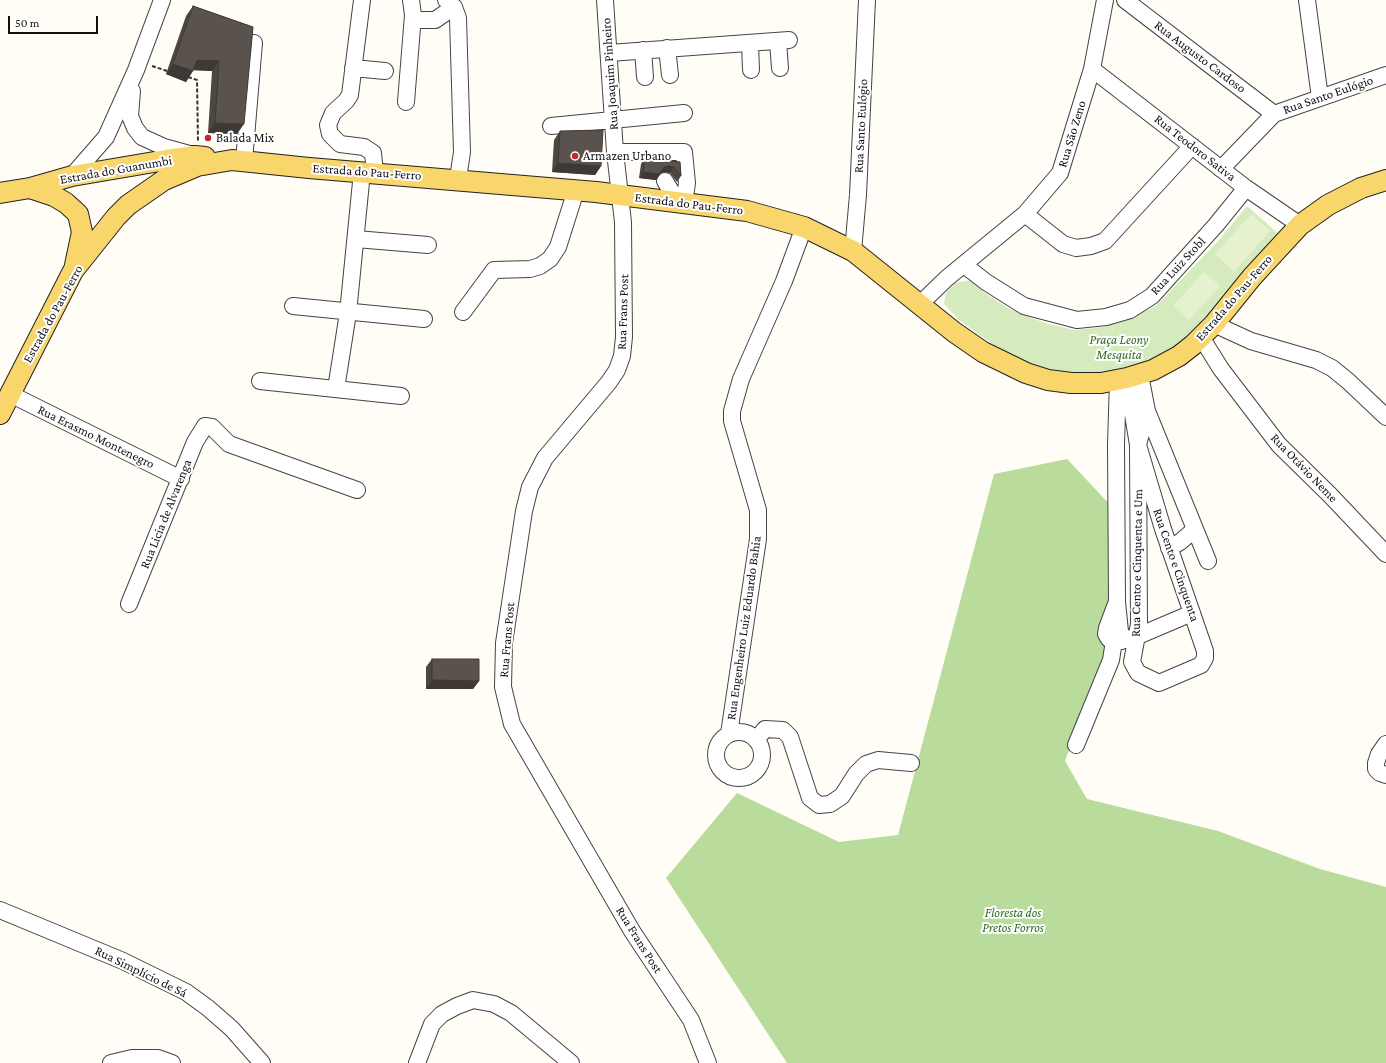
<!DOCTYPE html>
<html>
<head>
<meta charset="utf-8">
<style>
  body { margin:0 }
  #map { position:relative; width:1386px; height:1063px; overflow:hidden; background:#fffdf5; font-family:"Crimson Pro",serif }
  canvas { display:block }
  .scale { position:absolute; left:8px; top:16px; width:90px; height:18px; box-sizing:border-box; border:2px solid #111; border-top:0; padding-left:5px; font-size:12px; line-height:14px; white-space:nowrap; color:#111; -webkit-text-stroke:3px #fff; paint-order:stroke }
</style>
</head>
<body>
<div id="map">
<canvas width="1386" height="1063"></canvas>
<div class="scale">50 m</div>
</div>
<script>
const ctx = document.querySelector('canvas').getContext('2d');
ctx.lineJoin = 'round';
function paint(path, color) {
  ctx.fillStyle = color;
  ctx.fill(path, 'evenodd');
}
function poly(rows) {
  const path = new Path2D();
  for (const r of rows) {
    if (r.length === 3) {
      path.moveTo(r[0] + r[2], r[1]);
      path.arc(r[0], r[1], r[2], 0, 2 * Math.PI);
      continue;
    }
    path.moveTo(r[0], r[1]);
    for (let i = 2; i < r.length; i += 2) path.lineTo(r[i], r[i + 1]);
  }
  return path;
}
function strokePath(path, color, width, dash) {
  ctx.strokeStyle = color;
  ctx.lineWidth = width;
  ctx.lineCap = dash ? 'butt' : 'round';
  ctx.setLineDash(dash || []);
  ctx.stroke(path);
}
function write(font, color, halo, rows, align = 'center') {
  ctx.font = font + ' "Crimson Pro",serif';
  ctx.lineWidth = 4;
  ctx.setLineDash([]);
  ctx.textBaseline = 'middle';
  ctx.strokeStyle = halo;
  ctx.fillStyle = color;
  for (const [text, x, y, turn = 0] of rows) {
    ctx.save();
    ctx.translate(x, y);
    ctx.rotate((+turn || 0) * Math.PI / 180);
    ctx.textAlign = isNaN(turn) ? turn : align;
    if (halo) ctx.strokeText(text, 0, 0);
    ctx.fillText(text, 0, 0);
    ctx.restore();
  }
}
const green = poly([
  [1247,206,1281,236,1182,343,1152,361,1133,369,1085,376,1035,367,1013,357,991,343,959,320,944,304,946,293,955,283,970,280,985,293,1009,309,1045,323,1074,330,1103,327,1127,320,1157,305,1219,240]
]);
const forest = poly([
  [1067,459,1115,510,1111,636,1065,761,1087,799,1218,831,1320,869,1386,887,1386,1063,787,1063,666,878,737,793,839,842,898,835,994,474]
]);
const pitch = poly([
  [1251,214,1270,231,1234,272,1215,254],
  [1204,272,1220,286,1189,320,1173,306]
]);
const path = poly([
  [152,66,167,71],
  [188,77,197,80,198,141]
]);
const minor = poly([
  [362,0,350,95,346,101,333,113,328,125,330,134,340,144,364,147,373,153,375,173],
  [446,0,454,7,458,18,462,152,458,179],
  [605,0,615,152,623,222,624,337,622,356,617,370,609,382,545,458,530,487,524,511,504,643,503,687,512,724,632,931,691,1020,708,1063],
  [1125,0,1274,114],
  [1307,0,1320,98],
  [413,20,435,20,454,7],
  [778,41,780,68],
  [750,43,751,70],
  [667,48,670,75],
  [643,50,645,77],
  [609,53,789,40],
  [353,68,385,71],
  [1092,69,1246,188,1300,225],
  [132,91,130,116,135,128,142,137,164,147,193,155],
  [406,102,413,15,411,0],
  [551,126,684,113],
  [615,152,684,152,687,183,684,203],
  [244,161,254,43],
  [1221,169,1274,114,1386,75],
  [72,176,106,137,136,70,162,0],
  [665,181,671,191,669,201],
  [1025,214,1063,244,1076,248,1091,246,1105,241,1192,146],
  [356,239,428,245],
  [853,251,858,195,867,0],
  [964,265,986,282,1024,306,1077,320,1106,317,1130,310,1152,296,1216,225,1246,188],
  [919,305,947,278,1025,214,1060,173,1092,69,1105,0],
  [293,306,424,319],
  [463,312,494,270,530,269,540,266,550,259,558,247,576,190],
  [1214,324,1251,341,1316,360,1332,368,1348,381,1386,417],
  [1201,337,1221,369,1279,445,1330,495,1386,554],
  [1140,375,1147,411,1208,561],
  [1127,378,1138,445,1163,529,1205,651,1205,658,1201,665,1159,683,1138,673,1132,662,1139,624,1138,445,1147,411],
  [1118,380,1116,445,1117,602,1121,641],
  [260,381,401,396],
  [336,389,348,313,362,172],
  [10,394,181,479],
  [1169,548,1180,542,1194,530],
  [129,604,195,442,205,426,212,427,229,444,357,490],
  [1116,604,1107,628,1106,634,1109,639,1114,641,1121,641,1138,636,1192,613],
  [739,755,23],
  [729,734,758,539,758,510,732,421,732,411,741,379,784,281,804,227],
  [756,740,765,729,783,730,790,737,810,798,819,805,830,804,842,796,856,774,866,764,878,760,911,763],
  [1386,744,1379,754,1376,763,1376,769,1380,773,1386,775],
  [1076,745,1111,660,1114,641],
  [0,910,123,961,186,992,208,1008,232,1029,262,1063],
  [111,1063,132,1058,158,1058,172,1063],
  [417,1063,432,1024,442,1014,457,1006,473,1000,494,1004,511,1013,571,1063]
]);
const major = poly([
  [30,188,54,196,66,203,78,214,82,232,75,265],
  [0,193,30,188,72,176,166,160,195,156,205,157],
  [0,414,73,271,116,217,128,205,164,180,197,166,232,160,309,168,596,192,747,211,804,227,853,251,954,332,983,352,1026,373,1048,380,1071,383,1101,383,1127,378,1153,370,1179,356,1193,345,1214,324,1252,277,1300,225,1328,205,1361,188,1386,180]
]);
const wall = poly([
  [193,6,253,27,237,134,208,133,212,71,193,70,186,82,166,74,186,16],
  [560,131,601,166,595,175,552,172,554,140],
  [645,158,680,162,681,176,677,182,670,173,665,172,661,173,656,180,639,178,641,164],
  [432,659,479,681,473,689,426,689,426,667]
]);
const shadedWall = poly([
  [197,60,219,61,212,71,190,70,193,71,186,82,166,74,173,64],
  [215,123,244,124,237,134,208,133],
  [558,163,601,166,595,175,552,172],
  [669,166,674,167,670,173,665,172,660,173,664,167],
  [643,172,660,174,656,180,639,178],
  [432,680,479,681,473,689,426,689]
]);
const building = poly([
  [193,6,253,27,244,124,215,123,219,61,197,60,193,71,173,64,193,6],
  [603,130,601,166,558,163,560,131,603,130],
  [645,158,680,162,681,176,674,167,669,166,664,167,660,174,643,172,645,158],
  [432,659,479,659,479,681,432,680,432,659]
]);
const markers = [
  [208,138,4,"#c4262e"],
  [575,156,4,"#c4262e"]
];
const streetNames = [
  ["Rua Augusto Cardoso",1200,57,37],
  ["Rua Joaquim Pinheiro",610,74,-94],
  ["Rua Santo Eulógio",1328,95,-19],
  ["Rua Santo Eulógio",861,126,-87],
  ["Rua São Zeno",1072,134,-73],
  ["Rua Teodoro Sativa",1195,148,38],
  ["Estrada do Guanumbi",116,170,-10],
  ["Estrada do Pau-Ferro",367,172,4],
  ["Estrada do Pau-Ferro",689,204,7],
  ["Rua Luiz Stobl",1178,266,-47],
  ["Estrada do Pau-Ferro",1234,298,-49],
  ["Rua Frans Post",623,312,-88],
  ["Estrada do Pau-Ferro",53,314,-61],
  ["Rua Erasmo Montenegro",96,437,26],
  ["Rua Otávio Neme",1304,468,46],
  ["Rua Licia de Alvarenga",166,514,-68],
  ["Rua Cento e Cinquenta e Um",1137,563,-89],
  ["Rua Cento e Cinquenta",1176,565,71],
  ["Rua Engenheiro Luiz Eduardo Bahia",744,628,-82],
  ["Rua Frans Post",507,640,-85],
  ["Rua Frans Post",639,940,58],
  ["Rua Simplício de Sá",141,972,26]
];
const poiNames = [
  ["Balada Mix",216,138],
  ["Armazen Urbano",583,156]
];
const parkNames = [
  ["Praça Leony",1119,340],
  ["Mesquita",1119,355],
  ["Floresta dos",1013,913],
  ["Pretos Forros",1013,928]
];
paint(green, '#d5ebbd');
paint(forest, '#b9dc9c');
paint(pitch, '#e6f2cf');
strokePath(minor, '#444', 18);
strokePath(major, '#222', 22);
strokePath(path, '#333', 2, [4, 2]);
strokePath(minor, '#fff', 16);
strokePath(major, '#f9d66b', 20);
paint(wall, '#4d4742');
paint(shadedWall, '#3f3936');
paint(building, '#5a524d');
strokePath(building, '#3f3936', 1);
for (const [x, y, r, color] of markers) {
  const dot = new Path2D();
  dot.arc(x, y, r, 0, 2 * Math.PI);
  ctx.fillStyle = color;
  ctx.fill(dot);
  strokePath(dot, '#fff', 1.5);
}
write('13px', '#111', '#fff', streetNames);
write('13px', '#111', '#fff', poiNames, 'left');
write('italic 13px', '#2f6b1f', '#fff', parkNames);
</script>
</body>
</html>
